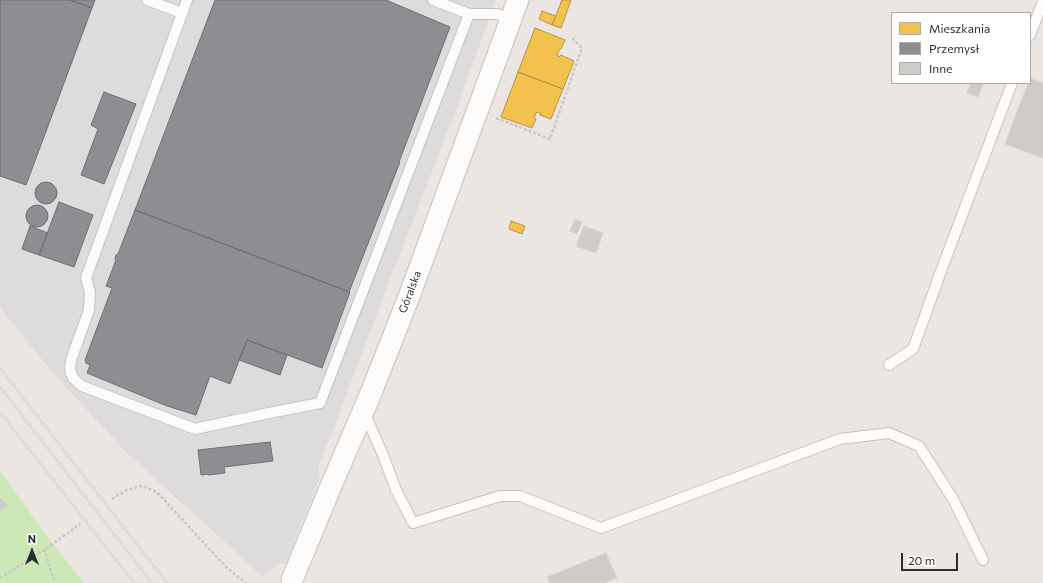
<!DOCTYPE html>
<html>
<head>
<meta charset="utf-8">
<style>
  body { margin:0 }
  #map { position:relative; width:1043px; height:583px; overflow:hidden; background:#ebe6e1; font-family:Commissioner,sans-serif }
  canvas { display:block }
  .legend { position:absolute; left:891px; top:12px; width:140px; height:72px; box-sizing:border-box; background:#fff; border:1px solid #ababab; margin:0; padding:5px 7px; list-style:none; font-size:12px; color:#2c2c2c }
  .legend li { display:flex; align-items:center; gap:8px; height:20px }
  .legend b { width:20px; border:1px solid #ababab }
  .north { position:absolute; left:12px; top:531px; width:40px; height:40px; -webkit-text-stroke:3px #fff; paint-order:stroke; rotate:0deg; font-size:11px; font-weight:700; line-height:16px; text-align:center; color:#2c2c2c }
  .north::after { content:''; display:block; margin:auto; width:14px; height:18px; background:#2c2c2c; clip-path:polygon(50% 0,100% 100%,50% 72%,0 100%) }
  .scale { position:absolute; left:901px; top:553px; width:57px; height:18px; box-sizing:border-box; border:2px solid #2c2c2c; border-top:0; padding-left:5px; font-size:12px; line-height:14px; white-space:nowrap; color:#2c2c2c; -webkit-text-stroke:3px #fff; paint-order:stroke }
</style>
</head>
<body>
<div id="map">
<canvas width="1043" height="583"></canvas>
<ul class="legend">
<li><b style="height:11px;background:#f2c14e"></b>Mieszkania</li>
<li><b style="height:11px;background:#8d8d92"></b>Przemysł</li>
<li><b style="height:11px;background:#cfccc8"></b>Inne</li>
</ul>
<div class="north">N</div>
<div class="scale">20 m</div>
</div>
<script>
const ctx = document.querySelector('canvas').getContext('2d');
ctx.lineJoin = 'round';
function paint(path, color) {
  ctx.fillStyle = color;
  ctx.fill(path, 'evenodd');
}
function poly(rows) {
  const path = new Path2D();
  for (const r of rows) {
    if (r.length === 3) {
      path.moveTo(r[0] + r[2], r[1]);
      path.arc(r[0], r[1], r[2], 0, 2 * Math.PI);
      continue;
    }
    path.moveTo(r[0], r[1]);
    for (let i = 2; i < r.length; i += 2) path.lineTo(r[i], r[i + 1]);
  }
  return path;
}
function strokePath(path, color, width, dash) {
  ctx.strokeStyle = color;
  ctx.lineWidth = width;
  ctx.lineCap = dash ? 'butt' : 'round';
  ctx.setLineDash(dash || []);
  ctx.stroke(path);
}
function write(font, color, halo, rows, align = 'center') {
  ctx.font = font + ' Commissioner,sans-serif';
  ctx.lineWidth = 4;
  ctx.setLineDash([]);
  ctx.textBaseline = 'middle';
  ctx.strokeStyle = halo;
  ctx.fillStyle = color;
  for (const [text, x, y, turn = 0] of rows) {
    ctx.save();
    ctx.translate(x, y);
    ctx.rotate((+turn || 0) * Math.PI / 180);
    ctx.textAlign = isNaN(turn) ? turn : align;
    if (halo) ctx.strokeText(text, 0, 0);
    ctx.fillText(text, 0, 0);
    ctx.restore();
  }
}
const industrial = poly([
  [0,0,496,0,453,118,396,264,318,469,320,478,286,563,278,564,268,573,262,576,127,453,53,373,0,308]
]);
const green = poly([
  [0,471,53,544,84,583,0,583]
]);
const homes = poly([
  [562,0,571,0,561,28,552,25,562,0],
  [542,11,556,16,552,25,539,19,542,11],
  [535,28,565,40,561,49,560,49,557,54,559,57,561,55,574,61,563,89,518,72,535,28],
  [518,72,563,89,551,119,540,115,540,112,536,113,534,118,536,119,532,128,501,117,518,72],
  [511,221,525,226,522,234,509,229,511,221]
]);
const industry = poly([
  [0,0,70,0,92,8,26,185,0,176,0,0],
  [70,0,95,0,92,8,70,0],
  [215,0,386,0,450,27,399,162,400,162,349,292,135,210,215,0],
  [104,92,136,104,104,184,81,175,98,129,91,125,104,92],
  [46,193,11],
  [59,202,93,215,74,267,39,255,59,202],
  [37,216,11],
  [135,210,350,292,322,368,247,340,230,384,210,376,196,415,167,406,87,373,90,365,86,363,85,360,112,288,106,286,116,260,115,258,116,255,118,254,135,210],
  [30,226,48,233,39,255,22,249,30,226],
  [247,340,287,355,280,375,239,360,247,340],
  [270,442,273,461,224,467,225,473,208,475,208,474,201,475,198,450,270,442]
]);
const building = poly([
  [1030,78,1043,83,1043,158,1005,144,1028,83,1030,83,1030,78],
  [971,83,978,83,983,85,978,97,967,93,971,83],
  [575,220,582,222,577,234,570,231,575,220],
  [584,226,603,233,596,253,576,246,584,226],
  [1,498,8,506,0,511,0,499,1,498],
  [606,553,617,578,604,583,550,583,547,577,606,553]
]);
const path = poly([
  [496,118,550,139,582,48,571,37],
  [112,499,127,490,142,486,157,492,227,568,246,583],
  [44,549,55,583],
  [0,578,53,544,80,524]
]);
const lane = poly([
  [147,0,182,13],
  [187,0,86,278,90,292,89,310,71,360,70,370,73,378,82,386,195,429,269,413,320,403,469,14],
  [433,0,469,14,497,14,511,19],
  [1030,35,1043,1],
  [889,365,913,349,941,271,1012,83],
  [364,412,383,455,396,490,413,523,500,496,520,496,601,528,840,439,889,433,919,446,953,499,983,560]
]);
const street = poly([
  [292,580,331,486,371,393,410,294,518,0]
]);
const rail = poly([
  [0,368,167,583],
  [0,387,152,583],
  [0,412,134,583]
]);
const streetNames = [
  ["Góralska",410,292,-69]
];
paint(industrial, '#dedbdd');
paint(green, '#cce8b7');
paint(homes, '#f2c14e');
strokePath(homes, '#b79444', 1);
paint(industry, '#8d8d92');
strokePath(industry, '#707073', 1);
paint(building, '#cfccc8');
strokePath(building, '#d6d2cd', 1);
strokePath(lane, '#c4c2c3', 12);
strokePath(street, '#c4c2c3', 23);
strokePath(path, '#c8c8c7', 2.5, [3, 2]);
strokePath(lane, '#fcfbfa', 10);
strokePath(street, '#fcfbfa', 21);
strokePath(rail, '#dedee0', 3);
write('11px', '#2c2c2c', '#fff', streetNames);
</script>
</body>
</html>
